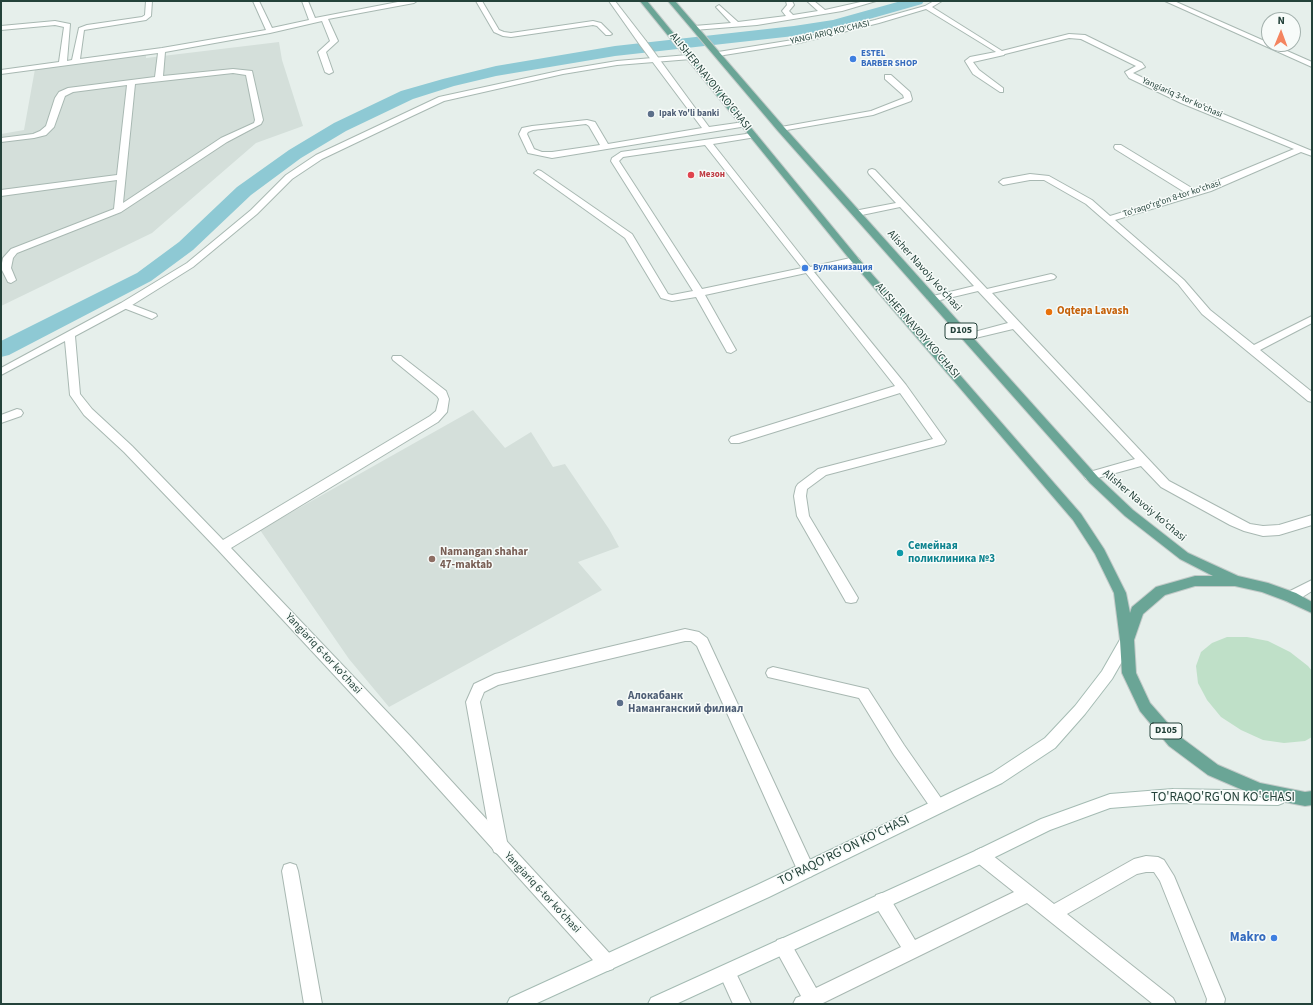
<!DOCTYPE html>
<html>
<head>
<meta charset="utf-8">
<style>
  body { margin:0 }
  #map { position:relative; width:1313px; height:1005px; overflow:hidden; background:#e6efeb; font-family:"Source Sans 3",sans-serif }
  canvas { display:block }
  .frame { position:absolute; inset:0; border:2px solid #24423a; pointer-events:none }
  .north { position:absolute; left:1261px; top:12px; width:40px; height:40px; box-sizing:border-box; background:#f7fbf9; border:1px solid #a3b1ad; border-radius:50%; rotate:1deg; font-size:11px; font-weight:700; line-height:16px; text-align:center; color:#24423a }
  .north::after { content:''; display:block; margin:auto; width:14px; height:18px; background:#f4845f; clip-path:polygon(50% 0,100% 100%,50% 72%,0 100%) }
</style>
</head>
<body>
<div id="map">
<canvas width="1313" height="1005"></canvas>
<div class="frame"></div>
<div class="north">N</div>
</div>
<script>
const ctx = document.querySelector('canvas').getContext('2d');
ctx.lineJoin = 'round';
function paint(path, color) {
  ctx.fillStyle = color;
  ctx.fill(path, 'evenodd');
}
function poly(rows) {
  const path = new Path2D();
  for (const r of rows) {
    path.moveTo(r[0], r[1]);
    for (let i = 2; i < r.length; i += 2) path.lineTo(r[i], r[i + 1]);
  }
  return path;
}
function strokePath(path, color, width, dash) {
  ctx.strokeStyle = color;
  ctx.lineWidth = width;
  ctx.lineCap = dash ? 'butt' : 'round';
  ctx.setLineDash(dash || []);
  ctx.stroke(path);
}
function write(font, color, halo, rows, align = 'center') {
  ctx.font = font + ' "Source Sans 3",sans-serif';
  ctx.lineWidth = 3;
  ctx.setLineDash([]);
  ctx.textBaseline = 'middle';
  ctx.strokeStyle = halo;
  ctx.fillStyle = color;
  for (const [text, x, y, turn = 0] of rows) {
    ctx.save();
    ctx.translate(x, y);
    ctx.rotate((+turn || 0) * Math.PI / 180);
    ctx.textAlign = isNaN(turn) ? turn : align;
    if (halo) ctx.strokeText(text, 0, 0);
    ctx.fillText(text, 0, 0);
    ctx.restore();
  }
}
const built = poly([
  [279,42,282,60,303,126,256,143,152,233,1,306,1,134,24,130,35,69,146,55,146,58],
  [473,410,505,448,531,432,553,467,565,464,609,529,619,547,578,562,602,590,389,707,349,659,260,530]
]);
const green = poly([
  [1227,637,1247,637,1268,641,1290,652,1308,666,1312,671,1312,737,1305,741,1284,743,1263,740,1241,730,1221,717,1207,700,1198,683,1196,666,1201,652,1212,643]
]);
const canal = poly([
  [901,1,924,1,922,4,834,29,794,36,615,56,496,76,454,86,413,99,346,131,301,158,251,195,193,250,151,281,9,355,1,357,1,341,137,273,179,242,237,187,289,150,334,123,401,91,443,79,496,66,615,46,794,26,833,20,901,1]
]);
const service = poly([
  [146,1,152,1,151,16,146,20,84,30,80,59,162,48,266,30,253,1,259,1,272,28,309,20,302,1,308,1,315,18,403,1,417,1,414,3,328,19,338,41,326,52,333,72,329,74,325,72,318,52,330,41,322,21,270,33,165,52,163,76,233,69,252,71,263,120,261,124,227,142,121,212,17,253,13,258,11,268,16,280,11,283,8,282,1,268,3,258,11,249,114,209,117,180,1,196,1,190,117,175,127,85,73,92,65,96,54,127,46,135,34,138,1,142,1,138,33,134,40,131,46,126,55,98,59,92,68,88,155,77,158,53,1,74,1,70,59,62,64,27,55,25,1,30,1,26,55,21,70,24,67,61,72,60,79,28,87,25,142,17,145,15,146,1],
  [233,73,246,75,255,120,254,123,221,138,123,203,135,84,233,73],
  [476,1,482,1,499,30,504,32,511,33,593,21,601,23,612,34,610,35,606,35,597,26,593,25,511,37,503,36,494,32,476,1],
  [786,1,792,1,794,5,789,11,793,15,818,11,807,1,814,1,825,10,865,1,876,1,842,11,757,25,694,30,691,28,694,26,731,23,716,7,719,5,738,22,786,16,782,11,787,5,786,1],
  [640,41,646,41,709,127,744,122,748,124,747,126,552,158,528,153,519,134,522,128,532,126,587,120,595,122,608,144,702,128,640,45,640,41],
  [586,124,589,126,600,145,552,152,542,152,534,149,527,134,528,132,533,130,586,124],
  [1001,51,1005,53,1004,55,973,62,979,70,1003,88,1003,92,1000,92,973,74,965,61,970,57,1001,51],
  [885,75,891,75,910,92,912,99,911,101,873,115,781,131,777,129,781,127,871,111,904,98,903,95,885,79,885,75],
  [753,133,757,135,756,137,713,144,810,267,855,257,858,258,860,260,858,262,814,272,906,385,946,441,944,444,940,445,826,475,807,489,806,496,809,516,858,598,856,602,851,603,846,602,797,516,794,496,796,487,798,484,818,469,933,439,900,393,739,443,731,443,729,440,731,437,895,386,806,273,705,295,736,350,731,353,727,352,696,297,672,301,661,298,625,238,534,173,538,170,541,171,632,234,668,294,672,295,693,291,611,161,612,158,621,152,753,133],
  [705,145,802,268,702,289,619,161,623,157,705,145],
  [872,169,875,170,987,289,1051,274,1054,275,1056,277,1054,279,992,293,1169,481,1250,524,1263,526,1279,525,1312,515,1312,525,1279,535,1263,536,1244,531,1230,525,1161,487,1141,466,1090,480,1086,479,1084,476,1086,473,1135,459,1013,329,967,340,963,339,962,337,963,335,1008,323,978,291,932,302,929,301,927,299,929,297,974,286,900,207,857,216,854,215,853,213,854,211,896,203,869,174,868,172,869,170,872,169],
  [125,302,156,314,157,316,152,319,121,307,120,305,125,302],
  [17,409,21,410,23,413,21,416,1,423,1,415,17,409],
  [685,629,699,632,707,638,812,864,814,870,812,876,806,878,800,876,697,646,691,641,685,641,498,685,484,692,480,702,508,847,506,852,500,855,494,852,492,847,466,702,474,684,495,674,685,629],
  [773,667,868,689,904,745,943,801,946,806,943,811,938,813,933,811,894,755,859,698,768,677,766,673,768,669,773,667],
  [981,848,987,851,1054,904,1134,859,1146,856,1158,857,1164,860,1174,876,1225,999,1224,1004,1206,1004,1207,999,1160,881,1154,872,1146,872,1137,874,1067,914,1173,998,1176,1004,1153,1004,1027,903,821,1004,793,1004,796,998,801,996,777,952,775,946,777,940,783,938,789,940,816,988,901,947,876,907,874,901,876,895,882,893,888,895,915,940,1014,892,975,861,973,856,975,851,981,848],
  [290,863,296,865,298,871,322,1004,304,1004,282,871,284,865,290,863],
  [727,965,733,967,751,1004,733,1004,719,973,721,967,727,965]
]);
const pedestrian = poly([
  [609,1,615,1,646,41,646,45,640,45,609,1]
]);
const minor = poly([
  [934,1,942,1,932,7,1002,51,1069,34,1085,35,1142,63,1145,67,1133,73,1135,74,1187,99,1312,151,1312,156,1301,152,1211,191,1115,220,1184,280,1210,310,1254,345,1312,316,1312,323,1260,350,1312,392,1312,402,1308,401,1202,314,1178,284,1086,204,1044,180,1030,180,1003,185,999,182,1003,179,1030,174,1049,176,1092,200,1110,216,1186,193,1115,149,1114,147,1115,145,1121,145,1195,190,1294,149,1181,103,1129,78,1125,72,1136,66,1081,39,1069,38,1001,55,926,9,879,23,799,43,718,56,714,54,718,52,799,39,875,20,925,6,934,1],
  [1165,1,1174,1,1312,62,1312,67,1165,1],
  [688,55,692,57,691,59,617,65,563,74,444,101,410,117,322,159,292,179,257,214,193,267,129,307,75,336,80,394,92,409,132,446,223,540,430,416,436,411,439,399,437,396,393,360,392,358,393,356,401,356,446,391,449,399,447,412,438,422,231,548,411,737,613,957,615,963,613,969,607,971,601,969,401,747,218,550,124,452,84,415,70,395,65,341,1,375,1,368,121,303,187,263,251,210,286,175,316,155,439,97,563,70,617,61,688,55]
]);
const tertiary = poly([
  [1312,580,1312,591,1296,601,1291,602,1286,601,1285,597,1286,593,1312,580]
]);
const secondary = poly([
  [1127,634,1132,636,1134,640,1132,644,1112,679,1085,714,1055,748,1002,783,769,897,535,1004,507,1004,510,998,757,885,992,773,1045,738,1075,706,1102,671,1122,636,1127,634],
  [1173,789,1278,791,1283,793,1286,798,1283,803,1278,805,1173,803,1110,808,1050,830,987,861,676,1004,648,1004,651,998,975,851,1041,819,1110,794,1173,789]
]);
const primary = poly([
  [640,1,647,1,858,258,1081,514,1104,549,1126,593,1130,613,1132,607,1156,587,1195,576,1213,576,1180,559,1125,516,1090,483,778,131,668,1,675,1,784,127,1098,477,1133,510,1188,553,1238,576,1268,583,1296,593,1312,602,1312,613,1286,601,1262,592,1235,586,1195,586,1165,595,1143,614,1134,640,1136,673,1150,703,1179,736,1218,765,1260,783,1305,792,1312,791,1312,805,1305,806,1259,797,1208,775,1169,746,1140,711,1122,673,1120,640,1114,593,1095,554,1073,520,852,262,640,1]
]);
const markers = [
  [853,59,4,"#3f7fe0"],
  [651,114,4,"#5c6f8a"],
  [691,175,4,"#e0444e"],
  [805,268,4,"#3f7fe0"],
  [1049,312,4,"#e8710a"],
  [900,553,4,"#0f9aa8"],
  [432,559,4,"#8d6e63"],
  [620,703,4,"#5c6f8a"],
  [1274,938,4,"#3f7fe0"]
];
const farStreetnames = [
  ["YANGI ARIQ KO‘CHASI",830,33,-13],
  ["Yangiariq 3-tor koʻchasi",1182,98,24],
  ["Toʻraqoʻrgʻon 8-tor koʻchasi",1172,199,-18]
];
const farShopnames = [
  ["ESTEL",861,54],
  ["BARBER SHOP",861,64],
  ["Вулканизация",813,268]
];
const farServicenames = [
  ["Ipak Yo'li banki",659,114]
];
const farHealthnames = [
  ["Мезон",699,175]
];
const shields = [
  [961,331,32],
  [1166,731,32]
];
const shieldNames = [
  ["D105",961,331],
  ["D105",1166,731]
];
const streetNames = [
  ["ALISHER NAVOIY KO'CHASI",710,82,51],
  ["Alisher Navoiy koʻchasi",924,271,48],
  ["ALISHER NAVOIY KO'CHASI",917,331,49],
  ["Alisher Navoiy koʻchasi",1144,506,40],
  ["Yangiаriq 6-tor koʼchasi",323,654,47],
  ["Yangiаriq 6-tor koʼchasi",542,893,47]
];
const foodNames = [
  ["Oqtepa Lavash",1057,312]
];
const cultureNames = [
  ["Семейная",908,547],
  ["поликлиника №3",908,560]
];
const educationNames = [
  ["Namangan shahar",440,553],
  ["47-maktab",440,566]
];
const serviceNames = [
  ["Алокабанк",628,697],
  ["Наманганский филиал",628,710]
];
const nearStreetnames = [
  ["TO'RAQO'RG'ON KO'CHASI",1223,798],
  ["TO'RAQO'RG'ON KO'CHASI",844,851,-26]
];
const nearShopnames = [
  ["Makro",1266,938]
];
paint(built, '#d4dfda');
paint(green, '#bfe0c8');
paint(canal, '#8ec9d4');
strokePath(service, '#a8b8b2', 2);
strokePath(pedestrian, '#a8b8b2', 2);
strokePath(minor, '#a8b8b2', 2);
strokePath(tertiary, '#a8b8b2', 2);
strokePath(secondary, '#a4bbb3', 2);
strokePath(primary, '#c2cac8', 2);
paint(service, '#fff');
paint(pedestrian, '#fff');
paint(minor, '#fff');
paint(tertiary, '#fff');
paint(secondary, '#fff');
paint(primary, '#6aa596');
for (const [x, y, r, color] of markers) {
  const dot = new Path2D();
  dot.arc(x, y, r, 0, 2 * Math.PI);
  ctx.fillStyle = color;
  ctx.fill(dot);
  strokePath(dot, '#f7fbf9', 1.5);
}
write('9px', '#24423a', '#f7fbf9', farStreetnames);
write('bold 9px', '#366cbe', '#f7fbf9', farShopnames, 'left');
write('bold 9px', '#4e5e75', '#f7fbf9', farServicenames, 'left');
write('bold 9px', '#be3a42', '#f7fbf9', farHealthnames, 'left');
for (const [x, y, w] of shields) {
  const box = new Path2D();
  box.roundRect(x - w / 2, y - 8, w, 16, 3);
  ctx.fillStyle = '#f7fbf9';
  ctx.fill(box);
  strokePath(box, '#24423a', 1);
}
write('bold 10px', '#24423a', null, shieldNames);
write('11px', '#24423a', '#f7fbf9', streetNames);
write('bold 11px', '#c56008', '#f7fbf9', foodNames, 'left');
write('bold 11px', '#0d838f', '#f7fbf9', cultureNames, 'left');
write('bold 11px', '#785e54', '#f7fbf9', educationNames, 'left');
write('bold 11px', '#4e5e75', '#f7fbf9', serviceNames, 'left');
write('13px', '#24423a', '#f7fbf9', nearStreetnames);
write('bold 13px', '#366cbe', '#f7fbf9', nearShopnames, 'right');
</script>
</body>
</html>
